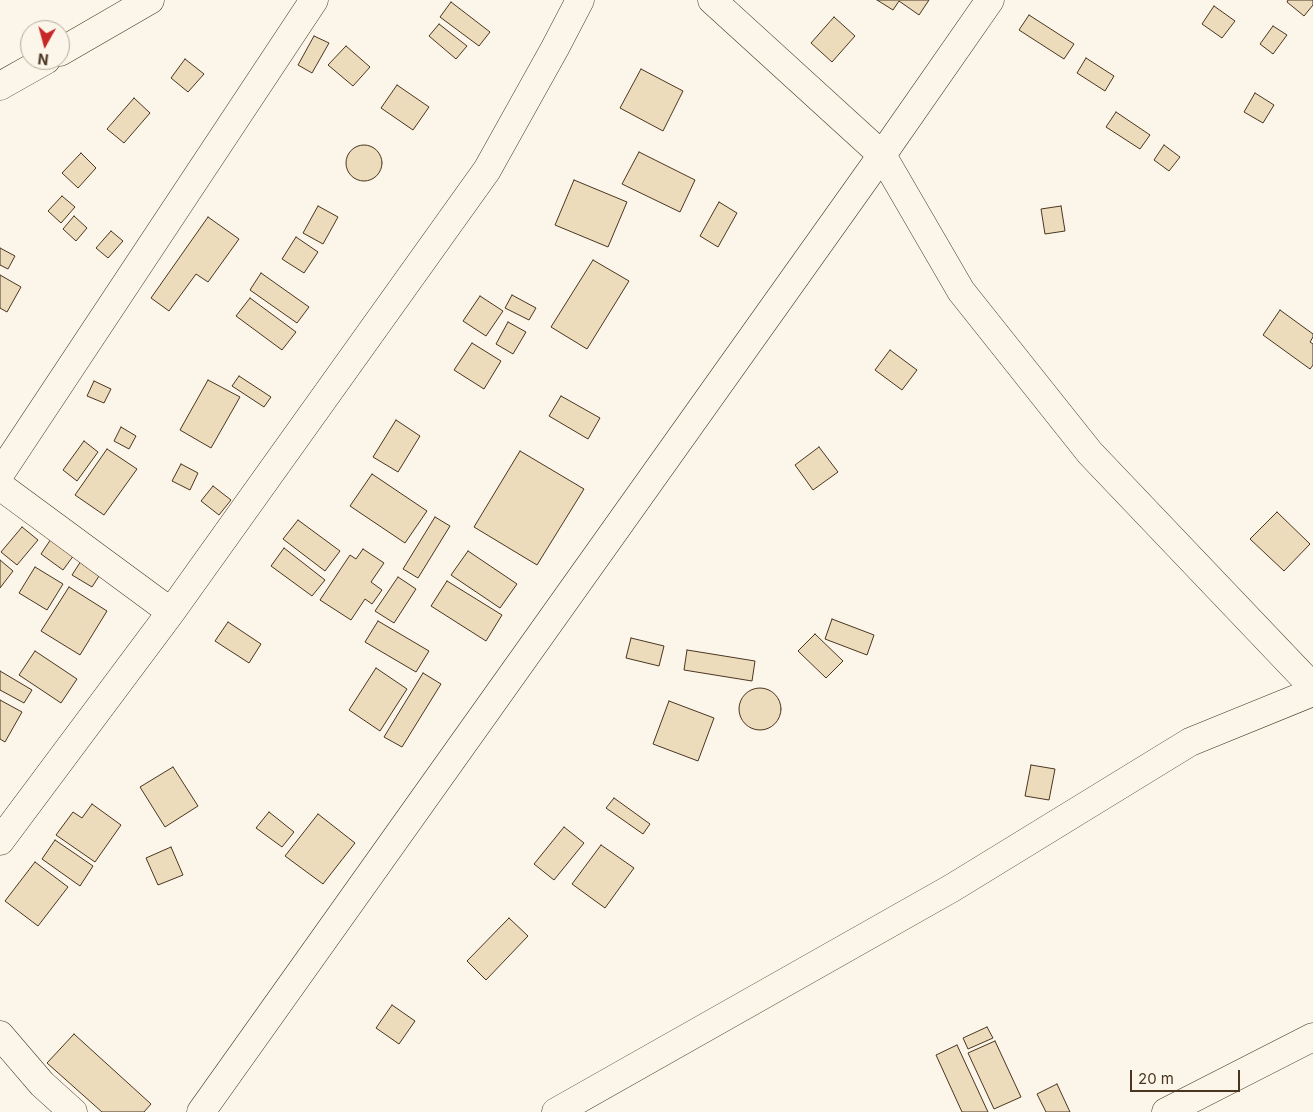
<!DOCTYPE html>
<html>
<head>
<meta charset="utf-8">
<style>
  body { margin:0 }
  #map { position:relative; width:1313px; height:1112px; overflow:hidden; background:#fbf6e9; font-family:Inter,sans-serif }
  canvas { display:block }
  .north { position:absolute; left:20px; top:20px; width:50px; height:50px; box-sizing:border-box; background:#fbf6e9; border:1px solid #b4a999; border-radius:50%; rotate:187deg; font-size:14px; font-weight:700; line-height:20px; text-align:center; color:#4a3520 }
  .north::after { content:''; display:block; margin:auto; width:18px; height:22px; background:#c62828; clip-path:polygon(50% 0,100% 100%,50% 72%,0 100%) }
  .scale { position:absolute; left:1130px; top:1070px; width:110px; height:22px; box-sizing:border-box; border:2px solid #4a3520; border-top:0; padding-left:6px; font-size:15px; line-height:18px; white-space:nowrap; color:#4a3520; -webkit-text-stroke:4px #fbf6e9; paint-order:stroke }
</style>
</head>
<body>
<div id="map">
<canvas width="1313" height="1112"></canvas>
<div class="north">N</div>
<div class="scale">20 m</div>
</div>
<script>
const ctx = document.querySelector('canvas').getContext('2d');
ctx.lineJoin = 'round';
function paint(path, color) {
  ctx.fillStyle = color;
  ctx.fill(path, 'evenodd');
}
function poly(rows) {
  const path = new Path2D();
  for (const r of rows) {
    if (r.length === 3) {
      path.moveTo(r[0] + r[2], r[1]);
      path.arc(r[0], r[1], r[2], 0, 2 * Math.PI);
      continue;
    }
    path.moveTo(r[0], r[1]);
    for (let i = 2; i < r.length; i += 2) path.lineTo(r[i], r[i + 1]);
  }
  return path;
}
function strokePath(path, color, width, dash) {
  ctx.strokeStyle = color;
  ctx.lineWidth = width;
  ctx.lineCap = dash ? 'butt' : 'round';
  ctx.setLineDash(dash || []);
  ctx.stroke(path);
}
const building = poly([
  [877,0,929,0,919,15,899,1,893,10,877,0],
  [1288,0,1313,0,1313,5,1304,16,1287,2,1288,0],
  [451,2,490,32,479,46,440,17,451,2],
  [1214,6,1235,21,1222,38,1202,24,1214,6],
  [1029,15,1074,44,1064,59,1019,30,1029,15],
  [834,17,855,36,832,62,811,43,834,17],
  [439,24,467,46,456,59,429,36,439,24],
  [1273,26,1287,35,1273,54,1260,44,1273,26],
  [314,36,329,43,312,73,298,65,314,36],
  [346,46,370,67,353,86,328,65,346,46],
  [1086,58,1114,76,1105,91,1077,73,1086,58],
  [185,59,204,74,188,92,171,78,185,59],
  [641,69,683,91,663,131,620,108,641,69],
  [397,85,429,107,413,130,381,108,397,85],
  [1255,93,1274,105,1263,123,1244,112,1255,93],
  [134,98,150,113,124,143,107,129,134,98],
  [1116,112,1150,135,1140,149,1106,127,1116,112],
  [364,163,18],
  [1164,145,1180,157,1169,171,1154,160,1164,145],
  [639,152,695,180,680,212,622,184,639,152],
  [81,153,96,168,78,188,62,173,81,153],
  [574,180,627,202,608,247,555,225,574,180],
  [62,196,75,207,61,223,48,211,62,196],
  [719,202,737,213,718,247,700,236,719,202],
  [318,206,338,217,323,244,303,233,318,206],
  [1061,206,1065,231,1045,234,1041,209,1061,206],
  [74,216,87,228,76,241,63,229,74,216],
  [208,217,239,239,208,282,196,274,169,311,151,298,208,217],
  [111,231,123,241,108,258,96,248,111,231],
  [296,237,318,252,304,273,282,259,296,237],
  [0,248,15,256,8,269,0,265,0,248],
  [593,260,629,281,587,349,551,327,593,260],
  [261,273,309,307,297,323,250,290,261,273],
  [0,275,21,287,7,312,0,308,0,275],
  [512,295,536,308,529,320,505,308,512,295],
  [480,296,503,311,486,336,463,321,480,296],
  [250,298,296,332,282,350,236,316,250,298],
  [1280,310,1313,334,1313,337,1310,342,1313,344,1313,365,1310,369,1263,335,1280,310],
  [508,322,526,332,513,354,496,344,508,322],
  [472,343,501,361,484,389,454,370,472,343],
  [890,350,917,370,902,390,875,370,890,350],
  [239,376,271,397,264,407,232,386,239,376],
  [208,380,240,397,211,448,180,430,208,380],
  [94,381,111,389,104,403,87,396,94,381],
  [561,396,600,418,588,439,549,416,561,396],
  [396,420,420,436,398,472,373,457,396,420],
  [121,427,136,436,129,449,114,441,121,427],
  [84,441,98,452,77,481,63,470,84,441],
  [819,447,838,472,813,490,795,465,819,447],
  [107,449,137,469,104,515,75,495,107,449],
  [520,451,584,489,537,565,474,527,520,451],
  [181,464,198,473,190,490,172,481,181,464],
  [372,474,427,511,405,543,350,506,372,474],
  [213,486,231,500,219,515,201,501,213,486],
  [1277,512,1310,544,1284,571,1250,539,1277,512],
  [435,517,450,526,418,578,403,569,435,517],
  [298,520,340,551,325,571,283,539,298,520],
  [22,527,38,540,17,565,1,552,22,527],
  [51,539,74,555,63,570,41,554,51,539],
  [284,548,325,580,312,596,271,566,284,548],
  [363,549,384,563,371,582,382,590,372,604,365,599,351,620,320,600,350,555,356,559,363,549],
  [468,551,517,584,500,608,451,575,468,551],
  [0,560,13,571,0,588,0,560],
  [81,561,101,573,92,587,72,575,81,561],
  [35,567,63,584,47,610,19,593,35,567],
  [398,577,416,589,394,623,375,611,398,577],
  [447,581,502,615,486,641,431,606,447,581],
  [69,587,107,611,80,655,41,631,69,587],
  [832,619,874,635,867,655,825,639,832,619],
  [378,621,429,651,416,672,365,642,378,621],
  [228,622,261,644,249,663,215,641,228,622],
  [815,634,843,661,826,678,798,651,815,634],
  [631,638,664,646,659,666,626,658,631,638],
  [687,650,755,661,752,681,684,670,687,650],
  [35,651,77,679,61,703,19,675,35,651],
  [376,668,407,689,380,731,349,710,376,668],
  [0,671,32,690,24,703,0,690,0,671],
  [423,673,441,684,402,747,384,737,423,673],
  [760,709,21],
  [0,700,22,712,5,742,0,739,0,700],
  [669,701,714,718,698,761,653,744,669,701],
  [1031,765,1055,769,1049,800,1025,796,1031,765],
  [173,767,198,806,165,827,140,787,173,767],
  [614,798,650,824,643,834,606,808,614,798],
  [92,804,121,825,95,862,56,835,73,812,82,818,92,804],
  [269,812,294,832,282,847,256,828,269,812],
  [318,814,355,843,323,884,285,856,318,814],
  [564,827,584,843,554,880,534,864,564,827],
  [55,840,93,866,80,886,42,859,55,840],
  [601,845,634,868,605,908,572,884,601,845],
  [171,847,183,875,158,885,146,858,171,847],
  [35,862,68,887,38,926,5,901,35,862],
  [509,918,528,936,486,980,467,961,509,918],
  [392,1005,415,1021,399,1044,376,1028,392,1005],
  [987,1027,993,1038,968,1049,963,1038,987,1027],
  [74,1034,151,1104,144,1112,102,1112,47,1063,74,1034],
  [995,1041,1021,1097,994,1109,968,1053,995,1041],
  [957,1045,988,1112,962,1112,936,1055,957,1045],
  [1057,1084,1070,1112,1046,1112,1037,1094,1057,1084]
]);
const minor = poly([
  [712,0,882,155,961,291,1090,453,1313,687],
  [60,52,150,0],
  [0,86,46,60],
  [0,474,314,0],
  [0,486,171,612],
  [0,841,171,612,487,170,555,48,580,0],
  [0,1035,42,1084,73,1112],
  [201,1112,882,155,990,0],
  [556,1112,952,888,1190,742,1313,692],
  [1166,1112,1313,1037]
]);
paint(building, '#ecdcbc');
strokePath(building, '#4a3520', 1);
strokePath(minor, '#4a3520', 29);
strokePath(minor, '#fbf6e9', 28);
</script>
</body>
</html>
